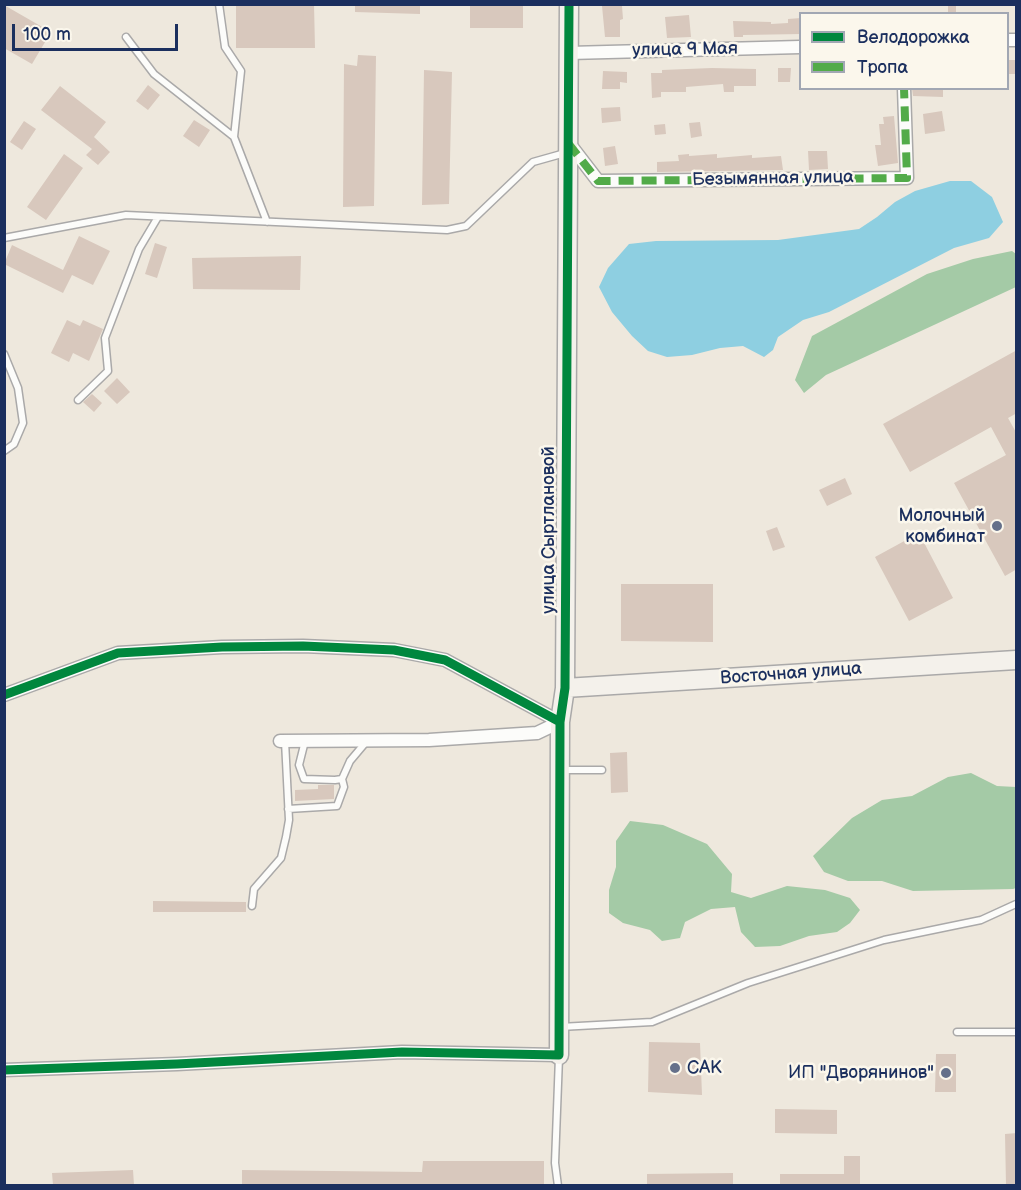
<!DOCTYPE html>
<html>
<head>
<meta charset="utf-8">
<style>
  body { margin:0 }
  #map { position:relative; width:1021px; height:1190px; overflow:hidden; background:#eee8dd; font-family:"Balsamiq Sans",sans-serif }
  canvas { display:block }
  .frame { position:absolute; inset:0; border:6px solid #1b2f5e; pointer-events:none }
  .legend { position:absolute; left:799px; top:12px; width:210px; height:78px; box-sizing:border-box; background:#fbf7ec; border:2px solid #a1a7b3; margin:0; padding:8px 10px; list-style:none; font-size:18px; color:#1b2f5e }
  .legend li { display:flex; align-items:center; gap:12px; height:30px }
  .legend b { width:30px; border:2px solid #a1a7b3 }
  .scale { position:absolute; left:12px; top:24px; width:166px; height:27px; box-sizing:border-box; border:3px solid #1b2f5e; border-top:0; padding-left:8px; font-size:18px; line-height:21px; white-space:nowrap; color:#1b2f5e; -webkit-text-stroke:4px #fbf7ec; paint-order:stroke }
</style>
</head>
<body>
<div id="map">
<canvas width="1021" height="1190"></canvas>
<div class="frame"></div>
<ul class="legend">
<li><b style="height:8px;background:#00873e"></b>Велодорожка</li>
<li><b style="height:8px;background:#52ab49"></b>Тропа</li>
</ul>
<div class="scale">100 m</div>
</div>
<script>
const ctx = document.querySelector('canvas').getContext('2d');
ctx.lineJoin = 'round';
function paint(path, color) {
  ctx.fillStyle = color;
  ctx.fill(path, 'evenodd');
}
function poly(rows) {
  const path = new Path2D();
  for (const r of rows) {
    path.moveTo(r[0], r[1]);
    for (let i = 2; i < r.length; i += 2) path.lineTo(r[i], r[i + 1]);
  }
  return path;
}
function strokePath(path, color, width, dash) {
  ctx.strokeStyle = color;
  ctx.lineWidth = width;
  ctx.lineCap = dash ? 'butt' : 'round';
  ctx.setLineDash(dash || []);
  ctx.stroke(path);
}
function write(font, color, halo, rows, align = 'center') {
  ctx.font = font + ' "Balsamiq Sans",sans-serif';
  ctx.lineWidth = 5;
  ctx.setLineDash([]);
  ctx.textBaseline = 'middle';
  ctx.strokeStyle = halo;
  ctx.fillStyle = color;
  for (const [text, x, y, turn = 0] of rows) {
    ctx.save();
    ctx.translate(x, y);
    ctx.rotate((+turn || 0) * Math.PI / 180);
    ctx.textAlign = isNaN(turn) ? turn : align;
    if (halo) ctx.strokeText(text, 0, 0);
    ctx.fillText(text, 0, 0);
    ctx.restore();
  }
}
const forest = poly([
  [1012,251,1016,254,1016,287,826,375,804,393,795,380,812,336,927,274,973,259],
  [971,773,997,786,1016,787,1016,888,1013,889,913,891,882,881,848,881,824,872,813,856,852,818,882,800,912,796,948,777],
  [630,821,663,825,707,844,732,874,731,892,751,898,787,886,825,890,850,898,860,910,850,923,837,932,809,936,780,946,755,947,741,932,735,907,711,909,685,922,680,938,662,941,650,930,623,923,609,913,609,890,616,867,616,841]
]);
const water = poly([
  [950,181,971,181,992,197,1003,222,989,238,954,248,829,312,803,320,778,337,773,350,764,357,743,346,720,348,692,355,667,357,648,351,632,336,612,312,599,287,608,268,629,244,656,241,778,240,859,229,877,217,895,202,915,191]
]);
const building = poly([
  [236,4,314,4,315,48,236,48],
  [355,4,420,4,420,14,355,12],
  [470,4,523,4,523,28,470,28],
  [948,4,956,4,956,14,948,14],
  [4,5,51,32,32,64,4,48],
  [602,6,622,6,623,19,620,20,620,37,605,37],
  [689,15,691,37,667,38,665,17],
  [801,18,801,34,743,35,743,37,734,37,733,21,771,22,771,24,788,23,788,19],
  [358,55,376,56,374,206,343,207,344,64,357,66],
  [1008,60,1017,60,1017,74,1008,74],
  [712,68,756,69,756,86,734,86,734,92,724,92,723,84,686,87,686,92,661,92,661,97,652,98,651,73,662,73,662,70],
  [778,68,791,68,790,82,778,82],
  [424,70,452,72,449,204,422,205],
  [603,71,627,72,627,83,620,82,620,89,602,89],
  [148,85,160,95,148,110,136,101],
  [60,86,106,122,94,137,110,152,98,165,86,155,92,149,41,110],
  [912,88,943,88,943,97,913,96],
  [620,107,621,121,602,123,601,108],
  [942,111,945,131,925,134,923,114],
  [894,116,898,163,878,166,875,145,881,145,879,124,884,124,883,117],
  [194,120,210,130,199,147,183,136],
  [24,121,36,129,22,150,10,142],
  [700,122,702,136,691,138,689,123],
  [665,124,666,134,655,135,654,125],
  [615,146,618,164,605,166,603,148],
  [808,151,827,151,828,169,809,170],
  [64,154,83,168,46,220,27,207],
  [689,154,689,156,717,154,717,158,752,155,752,158,781,156,783,170,657,172,657,162,679,161,678,155],
  [79,236,110,251,93,285,72,275,63,293,4,264,12,245,63,270],
  [155,243,167,247,157,278,145,274],
  [301,256,300,290,193,289,192,258],
  [67,320,80,326,83,320,103,329,89,361,73,353,69,362,51,353],
  [1017,350,1017,413,1008,418,1017,434,1017,569,1005,576,954,483,1006,455,991,427,910,472,883,424],
  [117,378,130,392,117,404,104,391],
  [92,394,102,403,94,412,83,402],
  [845,478,852,494,827,506,819,490],
  [777,527,785,547,773,551,766,531],
  [919,533,953,598,909,621,875,557],
  [621,584,713,584,713,642,621,641],
  [627,752,628,792,611,793,610,753],
  [318,785,334,785,334,799,295,801,295,790,318,789],
  [153,901,246,902,246,912,153,912],
  [649,1042,700,1043,702,1095,648,1092],
  [936,1054,956,1054,956,1092,935,1092],
  [775,1109,837,1110,837,1134,775,1133],
  [1017,1133,1017,1185,1006,1185,1005,1134],
  [844,1156,860,1156,860,1185,780,1185,780,1174,844,1174],
  [423,1161,544,1161,544,1185,242,1185,242,1170,422,1172],
  [133,1170,134,1185,53,1185,52,1173],
  [733,1173,733,1185,647,1185,647,1174]
]);
const lane = poly([
  [219,4,225,47,241,71,234,137,267,222],
  [126,37,154,74,234,137],
  [4,238,126,215,447,230,466,226,533,162,565,153],
  [4,354,18,388,23,423,14,444,4,451],
  [78,400,108,371,105,338,139,249,158,217],
  [305,741,299,765,304,779,335,780,342,779,350,761,366,742],
  [563,770,602,770],
  [288,809,337,806,344,787,342,779],
  [252,906,254,889,281,858,286,837,289,820,285,741],
  [560,1027,652,1022,748,983,884,940,981,920,1016,904],
  [957,1032,1016,1032],
  [558,1186,555,1163,559,1057]
]);
const street = poly([
  [1008,40,1016,40],
  [569,53,800,47],
  [568,142,598,181,907,178,904,88],
  [4,695,118,653,222,647,303,646,394,650,445,660,560,722],
  [280,741,429,740,537,733,560,722],
  [4,1070,177,1064,402,1052,559,1055]
]);
const secondary = poly([
  [565,688,1016,660],
  [559,1055,560,722,565,688,569,4]
]);
const quiet = poly([
  [568,143,598,181,907,178,904,88]
]);
const cycleway = poly([
  [4,695,118,653,222,647,303,646,394,650,445,660,560,722],
  [4,1070,177,1064,402,1052,559,1055,560,722,565,688,569,4]
]);
const markers = [
  [997,526,6,"#65708a"],
  [675,1068,6,"#65708a"],
  [946,1073,6,"#65708a"]
];
const streetNames = [
  ["улица 9 Мая",685,50,-1],
  ["Безымянная улица",773,179,-1],
  ["улица Сыртлановой",549,530,-90],
  ["Восточная улица",791,674,-4]
];
const poiNames = [
  ["Молочный",985,516],
  ["комбинат",985,537],
  ["САК",687,1068,"left"],
  ["ИП \"Дворянинов\"",934,1073]
];
paint(forest, '#a4caa6');
paint(water, '#8ecfe1');
paint(building, '#d8c8bd');
strokePath(lane, '#aaa9a9', 9);
strokePath(street, '#aaa9a9', 15);
strokePath(secondary, '#aaa9a9', 21);
strokePath(lane, '#fcfcfa', 6);
strokePath(street, '#fcfcfa', 12);
strokePath(secondary, '#f4f1eb', 18);
strokePath(quiet, '#52ab49', 8, [15, 8]);
strokePath(cycleway, '#00873e', 9);
for (const [x, y, r, color] of markers) {
  const dot = new Path2D();
  dot.arc(x, y, r, 0, 2 * Math.PI);
  ctx.fillStyle = color;
  ctx.fill(dot);
  strokePath(dot, '#fbf7ec', 2);
}
write('18px', '#1b2f5e', '#fbf7ec', streetNames);
write('18px', '#1b2f5e', '#fbf7ec', poiNames, 'right');
</script>
</body>
</html>
